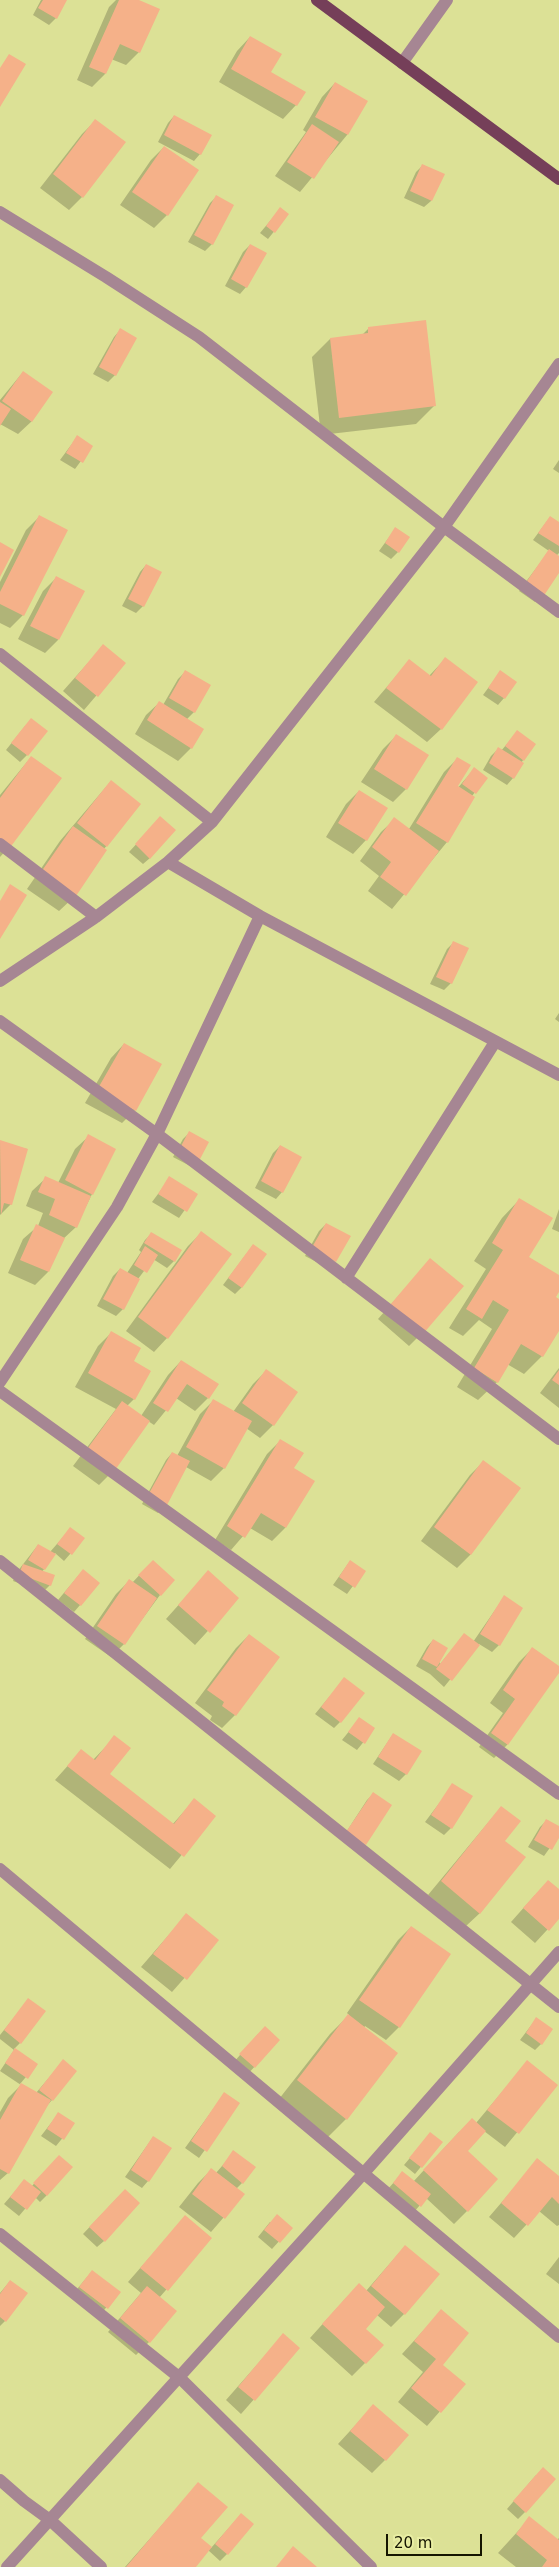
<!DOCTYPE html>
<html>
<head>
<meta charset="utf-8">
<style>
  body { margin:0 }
  #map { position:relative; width:559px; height:2567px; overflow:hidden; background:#dce196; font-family:"DejaVu Sans",sans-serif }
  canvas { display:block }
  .scale { position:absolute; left:386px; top:2534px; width:96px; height:22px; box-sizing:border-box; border:2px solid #151500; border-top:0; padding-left:6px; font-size:15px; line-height:18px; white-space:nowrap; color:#151500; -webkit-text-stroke:4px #e9eea3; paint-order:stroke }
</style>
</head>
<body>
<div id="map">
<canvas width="559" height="2567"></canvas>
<div class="scale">20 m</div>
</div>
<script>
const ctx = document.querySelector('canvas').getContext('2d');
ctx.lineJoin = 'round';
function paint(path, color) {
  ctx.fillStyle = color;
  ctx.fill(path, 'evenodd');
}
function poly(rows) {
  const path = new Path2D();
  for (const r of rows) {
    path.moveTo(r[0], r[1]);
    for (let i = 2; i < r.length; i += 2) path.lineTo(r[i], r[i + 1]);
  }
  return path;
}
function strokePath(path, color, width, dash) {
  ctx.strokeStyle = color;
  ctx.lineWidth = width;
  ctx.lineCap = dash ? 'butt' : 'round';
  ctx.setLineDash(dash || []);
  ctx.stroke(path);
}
const shadow = poly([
  [41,0,66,0,56,18,49,25,33,15],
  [116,0,136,0,139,52,126,65,111,59,105,74,92,87,77,80,109,7],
  [250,37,270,73,296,105,283,119,219,82,237,51],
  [335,83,366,101,347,135,300,192,275,176,306,132,303,130,322,97],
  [174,116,200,154,194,161,158,142,168,123],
  [95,121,82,197,69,210,40,188,82,134],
  [164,147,167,215,154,228,120,205,151,160],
  [423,165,443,175,431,201,424,207,404,198,416,172],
  [216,197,212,244,205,251,188,242,210,203],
  [280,209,288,214,268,239,260,233],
  [250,245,246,287,240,294,225,286,243,252],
  [369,328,434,406,416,424,321,435,312,357,330,339,362,335],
  [120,330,115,375,108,382,93,374,114,337],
  [23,372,32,421,18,434,0,424,0,400],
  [77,437,92,446,75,469,60,460],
  [559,460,559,473,553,469],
  [39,517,23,615,10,628,0,623,0,582,26,530],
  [550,517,559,523,559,553,556,556,559,558,559,571,535,602,519,591,549,551,533,540],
  [395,529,398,552,391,559,379,551],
  [146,565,143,606,136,613,122,606,140,572],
  [56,578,58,640,45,653,18,639,43,591],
  [103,646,124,663,84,710,63,691],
  [445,659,476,682,441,729,427,742,374,702,409,661,429,676],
  [185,672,194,712,187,719,191,748,178,761,135,734,146,715,160,702,163,705,178,679],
  [500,672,504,698,498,705,483,695],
  [25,726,27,755,20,762,6,750],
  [517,732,523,760,513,778,507,785,483,770,491,756,498,749,501,751],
  [396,736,406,789,393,802,361,782,383,749],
  [31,757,8,848,0,857,0,795],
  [457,759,455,789,456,790,474,769,486,778,472,796,447,842,392,909,368,891,379,876,360,861,381,832,395,819,409,829,444,772],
  [111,781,139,804,104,849,73,898,59,911,27,889,60,841],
  [359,791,366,840,353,854,326,837,346,804],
  [154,825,150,858,143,864,129,852],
  [454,942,451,983,444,990,430,984,447,949],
  [559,1013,559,1022,555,1019],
  [124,1044,135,1110,122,1123,85,1103,111,1058],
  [190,1132,192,1167,173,1157,183,1139],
  [89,1136,92,1194,76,1227,62,1240,48,1272,35,1285,8,1273,23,1239,38,1226,43,1213,26,1206,32,1191,46,1178,58,1183,75,1149],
  [0,1142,27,1149,11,1204,0,1215],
  [280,1146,282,1192,276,1199,255,1188,273,1153],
  [170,1178,196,1194,179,1218,152,1202],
  [520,1199,528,1257,559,1276,559,1289,554,1297,559,1300,559,1328,542,1356,524,1374,507,1364,497,1382,478,1400,457,1387,492,1329,479,1320,463,1336,449,1328,486,1269,474,1261,502,1218],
  [559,1209,559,1232,552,1229],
  [326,1224,328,1268,305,1256,319,1231],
  [201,1233,167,1338,154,1352,126,1331,188,1246],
  [151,1234,174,1261,167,1268,153,1259,138,1279,123,1309,116,1316,97,1306,113,1276,120,1269,127,1273,141,1252,139,1250,145,1240],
  [253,1245,242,1287,235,1294,223,1285],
  [430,1260,422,1333,409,1346,378,1319],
  [111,1333,133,1362,134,1399,127,1406,141,1416,168,1375,181,1361,208,1398,195,1411,176,1398,154,1425,148,1421,112,1472,99,1485,73,1466,116,1409,75,1387,98,1346],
  [559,1368,559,1408,540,1393],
  [266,1371,273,1425,260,1438,246,1428,224,1468,211,1481,186,1467,165,1507,158,1513,142,1504,166,1460,172,1453,177,1456,200,1414,213,1401,233,1412,253,1384],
  [281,1440,293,1469,313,1481,285,1528,272,1541,250,1528,231,1550,215,1540,267,1454],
  [483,1462,471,1554,457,1568,421,1541,470,1475],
  [70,1529,83,1539,64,1561,55,1553,42,1572,50,1585,43,1592,13,1581,17,1572,38,1545,50,1552],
  [350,1561,364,1571,347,1594,333,1585],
  [146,1568,160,1595,124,1644,111,1657,85,1639,116,1594,129,1581,132,1583],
  [83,1570,99,1583,74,1612,58,1600],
  [208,1572,238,1598,195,1645,166,1619],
  [504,1597,499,1645,492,1652,479,1644,444,1687,430,1674,416,1666,427,1647,433,1640,440,1664,464,1635,473,1642],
  [249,1635,235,1715,222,1728,210,1720,212,1716,195,1703,236,1648],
  [532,1649,559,1668,559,1671,507,1745,494,1758,479,1747,503,1713,490,1703,519,1662],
  [344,1679,340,1722,334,1728,315,1714],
  [359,1719,374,1729,357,1750,342,1740],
  [393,1734,406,1774,399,1781,373,1764],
  [115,1737,109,1774,172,1825,194,1800,214,1816,170,1869,55,1780,81,1751,93,1760],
  [453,1785,451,1828,444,1835,425,1822],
  [373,1794,341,1840,367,1800],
  [501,1807,504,1841,480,1913,466,1926,428,1895],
  [547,1820,559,1827,559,1835,544,1856,528,1847,540,1827],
  [559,1891,559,1917,535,1943,511,1922,535,1895],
  [186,1915,218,1940,172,1992,141,1967],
  [411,1927,399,2027,386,2040,365,2026,364,2028,346,2119,328,2137,279,2099,330,2034,349,2015,347,2013,398,1940],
  [28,2000,20,2043,14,2049,36,2065,20,2084,36,2093,63,2061,52,2100,45,2108,8,2173,0,2180,0,2112,8,2098,21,2085,0,2071,14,2050,0,2039,0,2035],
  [536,2019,541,2044,535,2050,520,2040],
  [258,2034,278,2040,248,2074,234,2062],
  [527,2062,556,2085,505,2147,484,2131,466,2151,467,2211,454,2224,426,2198,414,2212,387,2190,396,2180,413,2182,459,2132,476,2123],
  [224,2094,238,2104,199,2158,185,2148],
  [58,2114,74,2124,56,2146,41,2136],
  [430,2134,441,2142,415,2174,404,2165],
  [153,2137,148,2181,142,2188,125,2177],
  [234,2152,242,2183,236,2189,243,2195,211,2232,179,2207,198,2183,211,2170,216,2173],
  [538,2160,559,2177,559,2225,557,2226,539,2211,514,2238,489,2217],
  [53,2163,47,2195,40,2202,35,2197,19,2216,4,2204,24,2181,31,2187],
  [118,2197,104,2241,97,2247,83,2234],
  [185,2217,211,2238,159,2298,149,2342,136,2355,108,2332,141,2293,128,2282],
  [270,2222,291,2228,272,2249,258,2237],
  [405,2246,404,2314,391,2327,377,2315,364,2329,365,2363,352,2376,310,2338,346,2298,366,2291],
  [559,2257,559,2284,546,2274],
  [92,2271,119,2292,100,2315,73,2294],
  [10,2281,5,2321,0,2326,0,2293],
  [441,2311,441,2365,464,2384,427,2426,398,2402,423,2372,402,2354],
  [283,2335,299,2348,241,2414,226,2400],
  [373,2406,385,2460,372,2473,338,2444],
  [536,2475,525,2512,518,2519,507,2509],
  [198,2484,200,2538,211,2548,235,2521,252,2524,227,2554,220,2561,208,2550,194,2567,125,2567],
  [530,2518,557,2540,559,2538,559,2567,516,2567,498,2553]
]);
const building = poly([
  [43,0,67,0,57,19,38,8],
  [119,0,139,0,160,9,140,53,120,44,106,74,89,67],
  [250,36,282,54,271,72,306,92,297,106,231,69],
  [9,54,26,64,0,107,0,68],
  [335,82,368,101,348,135,315,117],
  [174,115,212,135,201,155,164,135],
  [95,119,126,142,83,198,53,174],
  [312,124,339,142,314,179,287,162],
  [164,146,199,170,168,216,132,192],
  [422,164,445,174,432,201,410,191],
  [216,195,234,205,213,245,194,235],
  [280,207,289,214,275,233,266,226],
  [250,244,267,253,247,288,231,279],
  [426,320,436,406,339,418,330,338,368,333,368,327],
  [120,328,137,338,116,376,99,367],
  [23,371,53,392,32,422,2,401],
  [0,402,11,409,0,426],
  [77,435,93,446,83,463,66,453],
  [39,515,68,530,24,616,0,604,0,592],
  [550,516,559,522,559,546,538,533],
  [395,527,410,537,399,553,385,543],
  [0,542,14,550,0,577],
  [549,549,559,556,559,573,543,597,525,584],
  [146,564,162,572,144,607,128,599],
  [56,576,85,591,59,640,30,626],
  [103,644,126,663,98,697,75,678],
  [445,657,478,682,442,730,386,688,409,659,431,676],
  [185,670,211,685,195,713,169,698],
  [500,670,517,682,505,699,488,688],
  [159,701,204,729,192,749,147,720],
  [31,718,48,731,28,756,11,743],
  [517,730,536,744,524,761,505,746],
  [396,734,429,755,407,790,374,769],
  [498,747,524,763,514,779,489,763],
  [31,756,62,778,9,849,0,842,0,798],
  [457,757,471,765,458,786,475,797,448,843,416,823],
  [474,767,488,778,476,794,462,784],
  [111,780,141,804,107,847,77,823],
  [359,790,388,808,367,841,338,823],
  [160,816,176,830,150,859,135,844],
  [394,817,439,851,406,896,380,877,391,862,372,847],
  [73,826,107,850,74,899,39,875],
  [10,884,27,895,0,939,0,901],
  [453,941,469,948,452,984,436,977],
  [124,1043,162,1064,136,1111,97,1090],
  [189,1131,209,1142,199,1161,179,1150],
  [88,1134,116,1149,93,1195,65,1180],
  [0,1140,28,1149,12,1205,4,1203,1,1215],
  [280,1145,302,1157,283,1193,261,1181],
  [45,1176,91,1196,77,1228,49,1215,55,1199,38,1192],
  [169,1176,198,1194,187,1212,158,1194],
  [519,1198,553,1218,529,1257,559,1275,559,1292,556,1297,559,1299,559,1331,543,1357,521,1344,498,1383,474,1368,509,1310,493,1300,482,1319,466,1309,503,1250,492,1243],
  [326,1223,351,1236,336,1262,311,1249],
  [36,1224,65,1238,49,1272,20,1260],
  [201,1231,232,1254,168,1339,138,1317],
  [151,1232,182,1250,175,1262,144,1243],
  [253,1244,267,1254,242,1288,228,1278],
  [145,1246,158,1255,147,1273,134,1265],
  [430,1258,464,1286,423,1334,390,1305],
  [120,1268,140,1279,124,1310,103,1299],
  [111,1331,141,1348,134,1361,151,1371,135,1400,88,1373],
  [181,1360,219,1384,209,1399,187,1384,168,1412,153,1403],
  [266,1369,298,1392,274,1426,242,1403],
  [559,1370,559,1385,552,1380],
  [213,1399,252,1421,225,1469,186,1447],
  [122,1401,150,1421,113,1473,85,1452],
  [280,1439,304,1453,294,1468,315,1481,286,1528,261,1513,245,1538,227,1526],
  [172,1452,190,1461,166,1507,147,1497],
  [483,1460,521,1488,471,1555,434,1527],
  [70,1527,85,1538,72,1555,57,1544],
  [38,1544,56,1554,45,1570,28,1560],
  [153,1560,175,1580,161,1596,138,1575],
  [350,1560,366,1571,355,1588,339,1577],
  [23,1564,55,1575,51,1586,19,1574],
  [83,1569,100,1583,81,1606,64,1593],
  [208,1570,239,1598,210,1633,178,1605],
  [129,1579,157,1598,125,1645,97,1626],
  [504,1595,523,1608,500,1646,480,1634],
  [464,1633,480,1645,452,1681,436,1669],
  [249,1634,280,1657,236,1716,222,1706,224,1702,207,1690],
  [433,1639,448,1648,437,1667,422,1659],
  [532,1647,559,1666,559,1673,508,1745,491,1733,515,1699,503,1690],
  [344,1677,365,1693,341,1723,321,1707],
  [359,1717,375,1728,365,1744,348,1732],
  [393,1733,422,1751,407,1775,378,1757],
  [114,1735,131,1748,110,1774,174,1824,194,1798,216,1816,184,1857,67,1766,81,1749,95,1760],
  [452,1783,473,1796,452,1829,431,1815],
  [373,1792,392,1805,366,1845,346,1832],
  [501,1806,521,1821,505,1841,526,1857,480,1914,441,1881],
  [546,1819,559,1826,559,1838,552,1850,534,1840],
  [548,1880,559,1889,559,1919,549,1931,523,1908],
  [186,1913,219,1940,187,1980,153,1954],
  [411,1926,451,1954,400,2028,359,2000],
  [28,1998,46,2011,21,2044,4,2030],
  [348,2014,398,2053,347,2120,297,2080],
  [536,2017,553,2029,542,2045,526,2033],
  [265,2026,280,2040,255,2068,239,2054],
  [15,2048,38,2064,28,2079,5,2063],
  [63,2059,77,2071,53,2101,39,2090],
  [527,2060,558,2085,519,2134,487,2110],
  [21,2083,51,2100,9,2174,0,2169,0,2120],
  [224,2092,240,2103,207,2152,191,2141],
  [58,2112,75,2123,64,2140,47,2129],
  [472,2118,486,2131,468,2151,498,2179,468,2212,423,2170],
  [430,2132,443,2142,422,2168,409,2158],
  [153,2136,172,2148,149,2182,131,2170],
  [233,2150,256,2167,243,2184,222,2166],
  [59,2155,73,2167,47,2196,33,2183],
  [537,2158,559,2176,559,2204,552,2197,528,2226,501,2203],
  [211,2168,245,2194,225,2219,192,2194],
  [402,2171,431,2194,421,2207,393,2183],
  [24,2179,41,2192,27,2210,10,2197],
  [125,2189,140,2203,105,2242,89,2227],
  [277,2214,293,2228,280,2243,264,2230],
  [185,2215,212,2238,168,2291,140,2268],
  [405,2245,440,2274,405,2315,371,2286],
  [92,2270,121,2292,108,2309,79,2287],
  [10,2280,28,2293,6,2322,0,2317,0,2294],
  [359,2283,385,2307,366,2329,384,2345,366,2364,322,2324],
  [147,2286,177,2311,150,2343,120,2318],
  [441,2309,469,2333,443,2365,466,2384,441,2413,411,2388,436,2359,414,2341],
  [283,2333,300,2348,255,2401,238,2387],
  [373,2404,409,2435,386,2461,350,2431],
  [543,2467,556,2479,526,2513,513,2501],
  [198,2482,228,2507,201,2538,212,2547,196,2567,126,2567],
  [241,2513,254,2524,228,2555,215,2544],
  [529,2516,559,2540,559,2567,542,2567,547,2560,516,2534],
  [293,2546,317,2567,276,2567]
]);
const street = poly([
  [402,63,447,0],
  [0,212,106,277,199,337,444,527,559,612],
  [0,654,212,822],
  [0,844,96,917],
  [168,862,260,916,559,1075],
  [0,981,96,917,168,862,212,822,444,527,559,364],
  [0,1021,157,1134,559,1439],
  [346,1278,495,1042],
  [0,1382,117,1207,157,1134,260,916],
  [0,1391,559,1794],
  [0,1561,559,2007],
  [0,1869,559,2337],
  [0,2234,180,2378,371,2567],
  [0,2480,24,2501,50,2520,101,2567],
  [7,2567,363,2174,559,1952]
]);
const primary = poly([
  [317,0,559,179]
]);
paint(shadow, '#0003');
paint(building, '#f5b189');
strokePath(street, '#a68693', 12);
strokePath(primary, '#753f59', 12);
</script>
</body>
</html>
